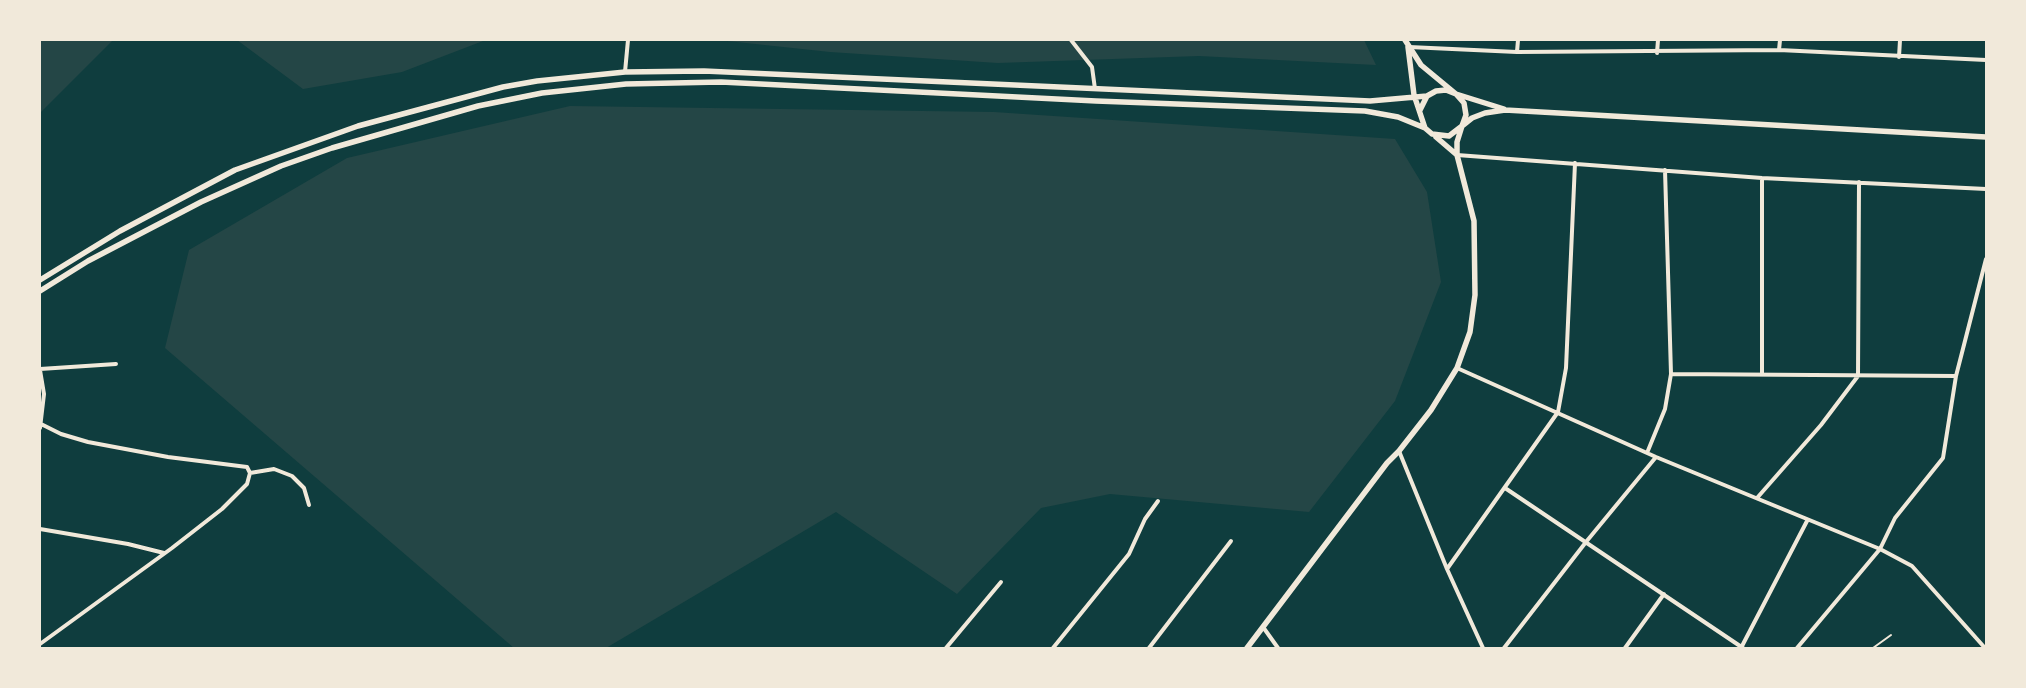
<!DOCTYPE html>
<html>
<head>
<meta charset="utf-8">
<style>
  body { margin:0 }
  #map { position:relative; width:2026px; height:688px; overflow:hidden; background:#0f3d3e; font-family:Rubik,sans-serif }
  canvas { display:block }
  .frame { position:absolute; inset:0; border:41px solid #f1e9da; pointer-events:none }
</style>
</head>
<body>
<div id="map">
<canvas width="2026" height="688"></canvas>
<div class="frame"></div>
</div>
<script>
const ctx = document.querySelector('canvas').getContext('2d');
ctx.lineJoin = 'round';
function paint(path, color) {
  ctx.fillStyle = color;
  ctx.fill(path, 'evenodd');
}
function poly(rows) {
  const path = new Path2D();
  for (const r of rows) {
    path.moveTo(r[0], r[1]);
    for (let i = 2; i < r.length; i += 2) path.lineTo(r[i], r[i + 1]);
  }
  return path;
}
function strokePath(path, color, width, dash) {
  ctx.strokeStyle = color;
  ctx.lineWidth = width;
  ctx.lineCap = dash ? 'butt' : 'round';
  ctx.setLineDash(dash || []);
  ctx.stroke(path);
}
const green = poly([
  [40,40,113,40,40,113],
  [237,40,518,40,483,41,402,72,303,89],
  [718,40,1364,40,1376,65,1199,56,998,63,830,52],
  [570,106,994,112,1395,139,1427,192,1441,282,1395,401,1309,512,1110,494,1041,508,957,594,836,512,606,648,514,648,165,348,189,250,347,158]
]);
const service = poly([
  [1873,648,1891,635]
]);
const minor = poly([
  [1071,40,1092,67,1095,89],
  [1409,47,1517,52,1779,50,1986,60],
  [1779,50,1780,40],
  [1517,52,1518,40],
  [1657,53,1658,40],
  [1899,57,1900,40],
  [625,72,628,40],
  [1457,155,1762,178,1986,189],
  [1762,178,1762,373],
  [1457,368,1656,457,1880,549,1895,518,1943,458,1956,376,1986,259],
  [40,369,116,364],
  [40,370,44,394,40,428],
  [1671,374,1956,376],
  [1399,451,1447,569,1483,648],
  [1647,453,1665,409,1671,374,1665,170],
  [250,473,274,469,292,476,304,488,309,505],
  [1505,488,1743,648],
  [1757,498,1821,425,1858,376,1859,182],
  [40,529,128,544,164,553],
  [1447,569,1558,412,1566,368,1575,163],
  [1263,627,1278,648],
  [40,644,172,548,222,509,247,484,250,473,247,467,168,457,88,442,61,434,41,424],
  [946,648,1001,582],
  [1053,648,1129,554,1145,519,1158,501],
  [1149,648,1231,541],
  [1504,648,1586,542,1656,457],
  [1625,648,1664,594],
  [1741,648,1807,521],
  [1797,648,1880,549,1912,566,1985,648]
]);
const secondary = poly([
  [1405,40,1421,65,1456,94,1504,109],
  [1408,47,1414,95,1425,128,1432,134,1449,136,1462,126,1466,115,1464,103,1456,94,1446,90,1436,91,1427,96,1420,110],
  [1436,137,1457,155],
  [40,280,120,231,235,170,358,126,503,87,537,81,625,72,704,71,1370,101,1427,96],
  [40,291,88,261,201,202,281,166,332,148,478,106,542,93,626,84,721,82,1096,101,1365,111,1398,117,1425,128],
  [1247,648,1387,463,1399,451,1431,410,1457,368,1470,332,1475,295,1474,221,1457,155,1457,142,1462,126,1472,118,1485,113,1505,110,1986,137]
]);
paint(green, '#244646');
strokePath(service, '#f1e9da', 2);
strokePath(minor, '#f1e9da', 4);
strokePath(secondary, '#f1e9da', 5.5);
</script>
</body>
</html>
